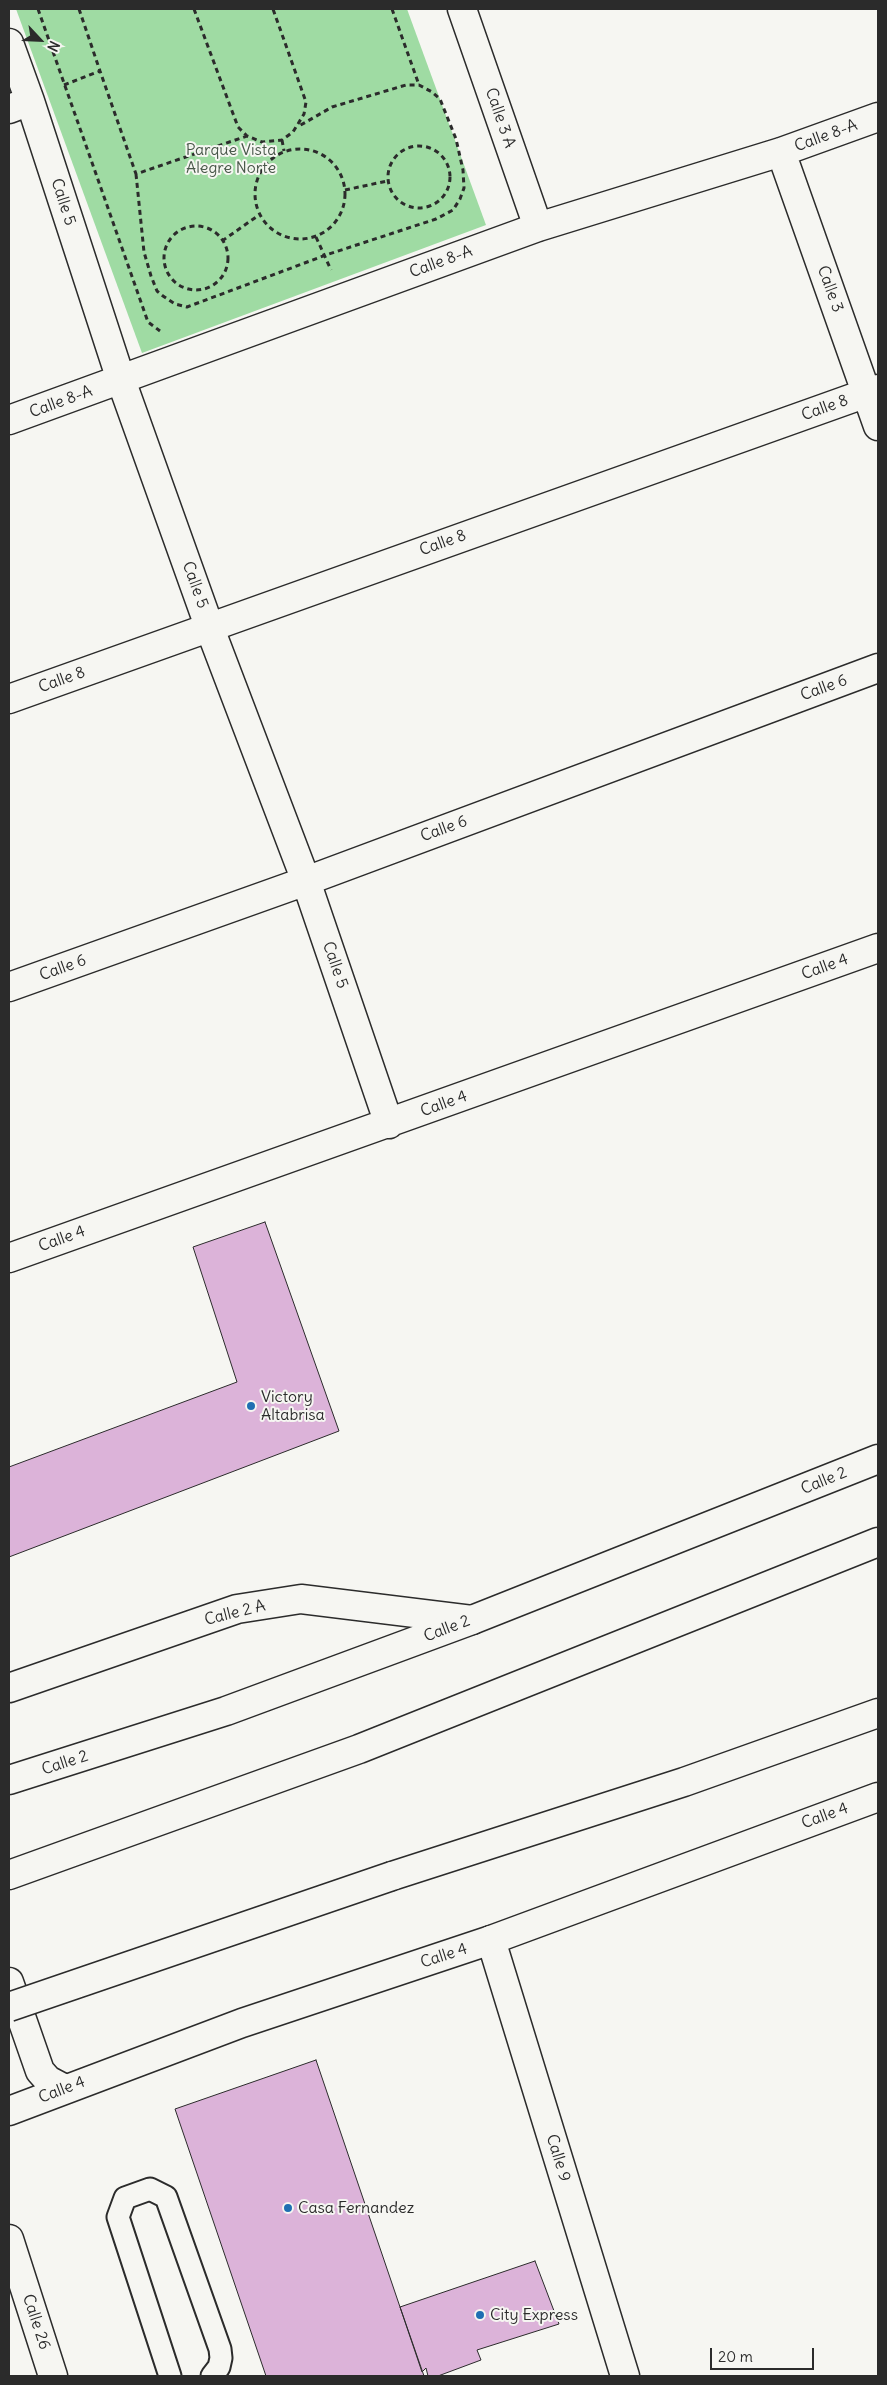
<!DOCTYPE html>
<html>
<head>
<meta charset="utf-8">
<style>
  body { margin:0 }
  #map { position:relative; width:887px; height:2385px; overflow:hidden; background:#f6f6f2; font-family:Delius,sans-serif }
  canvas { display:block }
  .frame { position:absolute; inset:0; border:10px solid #2b2b2b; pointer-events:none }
  .north { position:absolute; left:15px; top:15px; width:50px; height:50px; -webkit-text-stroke:4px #f6f6f2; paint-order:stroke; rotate:115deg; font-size:14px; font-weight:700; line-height:20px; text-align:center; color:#2b2b2b }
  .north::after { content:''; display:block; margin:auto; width:18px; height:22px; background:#2b2b2b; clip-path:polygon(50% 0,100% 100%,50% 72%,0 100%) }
  .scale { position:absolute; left:710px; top:2348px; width:104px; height:22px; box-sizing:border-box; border:2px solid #2b2b2b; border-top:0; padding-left:6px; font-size:15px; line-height:18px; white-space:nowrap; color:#2b2b2b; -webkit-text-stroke:4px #f6f6f2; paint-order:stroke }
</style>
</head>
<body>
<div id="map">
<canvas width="887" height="2385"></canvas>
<div class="frame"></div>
<div class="north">N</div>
<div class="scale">20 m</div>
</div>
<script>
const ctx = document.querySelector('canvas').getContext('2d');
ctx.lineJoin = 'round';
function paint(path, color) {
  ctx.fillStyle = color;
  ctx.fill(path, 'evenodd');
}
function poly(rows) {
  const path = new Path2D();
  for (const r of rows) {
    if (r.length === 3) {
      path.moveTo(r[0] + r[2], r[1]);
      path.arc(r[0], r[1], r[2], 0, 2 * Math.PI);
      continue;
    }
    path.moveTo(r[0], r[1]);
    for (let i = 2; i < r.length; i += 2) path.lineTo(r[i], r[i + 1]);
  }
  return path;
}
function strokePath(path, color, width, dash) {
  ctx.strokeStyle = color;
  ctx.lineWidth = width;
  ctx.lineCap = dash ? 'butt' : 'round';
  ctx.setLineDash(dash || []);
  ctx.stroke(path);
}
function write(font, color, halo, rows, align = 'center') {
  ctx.font = font + ' Delius,sans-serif';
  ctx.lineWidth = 4;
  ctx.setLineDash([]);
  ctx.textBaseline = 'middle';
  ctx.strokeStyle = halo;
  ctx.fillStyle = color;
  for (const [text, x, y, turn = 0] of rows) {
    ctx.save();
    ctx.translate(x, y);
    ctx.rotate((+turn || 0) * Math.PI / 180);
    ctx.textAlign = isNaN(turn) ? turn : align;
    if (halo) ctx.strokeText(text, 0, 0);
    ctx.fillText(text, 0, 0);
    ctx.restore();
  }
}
const green = poly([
  [16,9,407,9,486,225,142,353]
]);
const building = poly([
  [265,1222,339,1431,9,1557,9,1467,237,1382,193,1247,265,1222],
  [316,2060,400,2307,424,2376,266,2376,175,2109,316,2060],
  [535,2261,559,2324,477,2350,481,2360,438,2376,428,2376,426,2368,422,2372,400,2307,535,2261]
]);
const path = poly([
  [38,9,148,322,160,331],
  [79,9,100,71],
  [194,9,238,127,247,136,262,142,282,140,293,132,304,114,306,102,273,9],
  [392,9,419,85],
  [64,85,100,71,136,174,247,136],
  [282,140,284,151],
  [419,177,31],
  [300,194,45],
  [136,174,144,252,151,276,157,291,163,296,175,304,187,307,326,255,436,219,453,210,460,199,464,188,463,170,456,139,440,99,432,92,419,85,406,85,332,107,299,126],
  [345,190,387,181],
  [196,258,32],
  [316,237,331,270],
  [222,241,259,215]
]);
const service = poly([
  [170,2376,118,2217,125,2198,150,2189,166,2197,220,2349,221,2358,219,2367,212,2376]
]);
const minor = poly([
  [462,9,538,227],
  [9,43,30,101,121,380,209,626,306,881,389,1124],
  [9,109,30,101],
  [781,152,878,426],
  [9,420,538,227,781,152,878,117],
  [9,699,878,389],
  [9,987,306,881,878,668],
  [9,1258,878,948],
  [9,1688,237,1609,301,1599,472,1620],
  [491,1940,625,2376]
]);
const secondary = poly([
  [9,1780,226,1711,472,1620,878,1459],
  [9,1982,40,2071,48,2080,65,2089],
  [9,2111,242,2023,491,1940,878,1797],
  [9,2239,53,2376]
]);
const trunk = poly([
  [9,1875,359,1749,878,1542],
  [392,1876,684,1782,878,1713]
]);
const trunkBridge = poly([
  [9,2007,392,1876]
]);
const markers = [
  [251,1406,5,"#1f6fb2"],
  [288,2208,5,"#1f6fb2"],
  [480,2315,5,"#1f6fb2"]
];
const streetNames = [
  ["Calle 3 A",500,118,71],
  ["Calle 8-A",826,136,-20],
  ["Calle 5",63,202,72],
  ["Calle 8-A",441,262,-20],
  ["Calle 3",830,289,70],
  ["Calle 8-A",61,402,-20],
  ["Calle 8",825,408,-20],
  ["Calle 8",443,543,-20],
  ["Calle 5",195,585,70],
  ["Calle 8",62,680,-20],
  ["Calle 6",824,688,-20],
  ["Calle 6",444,829,-20],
  ["Calle 5",335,965,71],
  ["Calle 4",825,967,-20],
  ["Calle 6",63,968,-20],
  ["Calle 4",444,1104,-20],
  ["Calle 4",62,1239,-20],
  ["Calle 2",824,1481,-22],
  ["Calle 2 A",235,1613,-14],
  ["Calle 2",447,1629,-21],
  ["Calle 2",65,1763,-18],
  ["Calle 4",825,1816,-20],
  ["Calle 4",444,1956,-18],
  ["Calle 4",62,2090,-21],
  ["Calle 9",558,2158,73],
  ["Calle 26",36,2322,72]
];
const parkNames = [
  ["Parque Vista",231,150],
  ["Alegre Norte",231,168]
];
const poiNames = [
  ["Victory",261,1397],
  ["Altabrisa",261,1415],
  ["Casa Fernandez",298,2208],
  ["City Express",490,2315]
];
paint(green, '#9fdba3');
paint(building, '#dcb3d9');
strokePath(building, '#2b2b2b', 1);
strokePath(service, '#2b2b2b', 25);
strokePath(minor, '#2b2b2b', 31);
strokePath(secondary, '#2b2b2b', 31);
strokePath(trunk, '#2b2b2b', 31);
strokePath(path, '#2b2b2b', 3, [5, 4]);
strokePath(service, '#f6f6f2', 21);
strokePath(minor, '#f6f6f2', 28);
strokePath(secondary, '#f6f6f2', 28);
strokePath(trunk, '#f6f6f2', 28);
strokePath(trunkBridge, '#2b2b2b', 31, []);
strokePath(trunkBridge, '#f6f6f2', 28);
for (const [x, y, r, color] of markers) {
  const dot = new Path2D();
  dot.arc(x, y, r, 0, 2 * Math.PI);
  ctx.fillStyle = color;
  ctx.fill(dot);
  strokePath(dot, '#f6f6f2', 2);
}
write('16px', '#2b2b2b', '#f6f6f2', streetNames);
write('16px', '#485749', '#f6f6f2', parkNames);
write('16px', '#2b2b2b', '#f6f6f2', poiNames, 'left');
</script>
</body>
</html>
